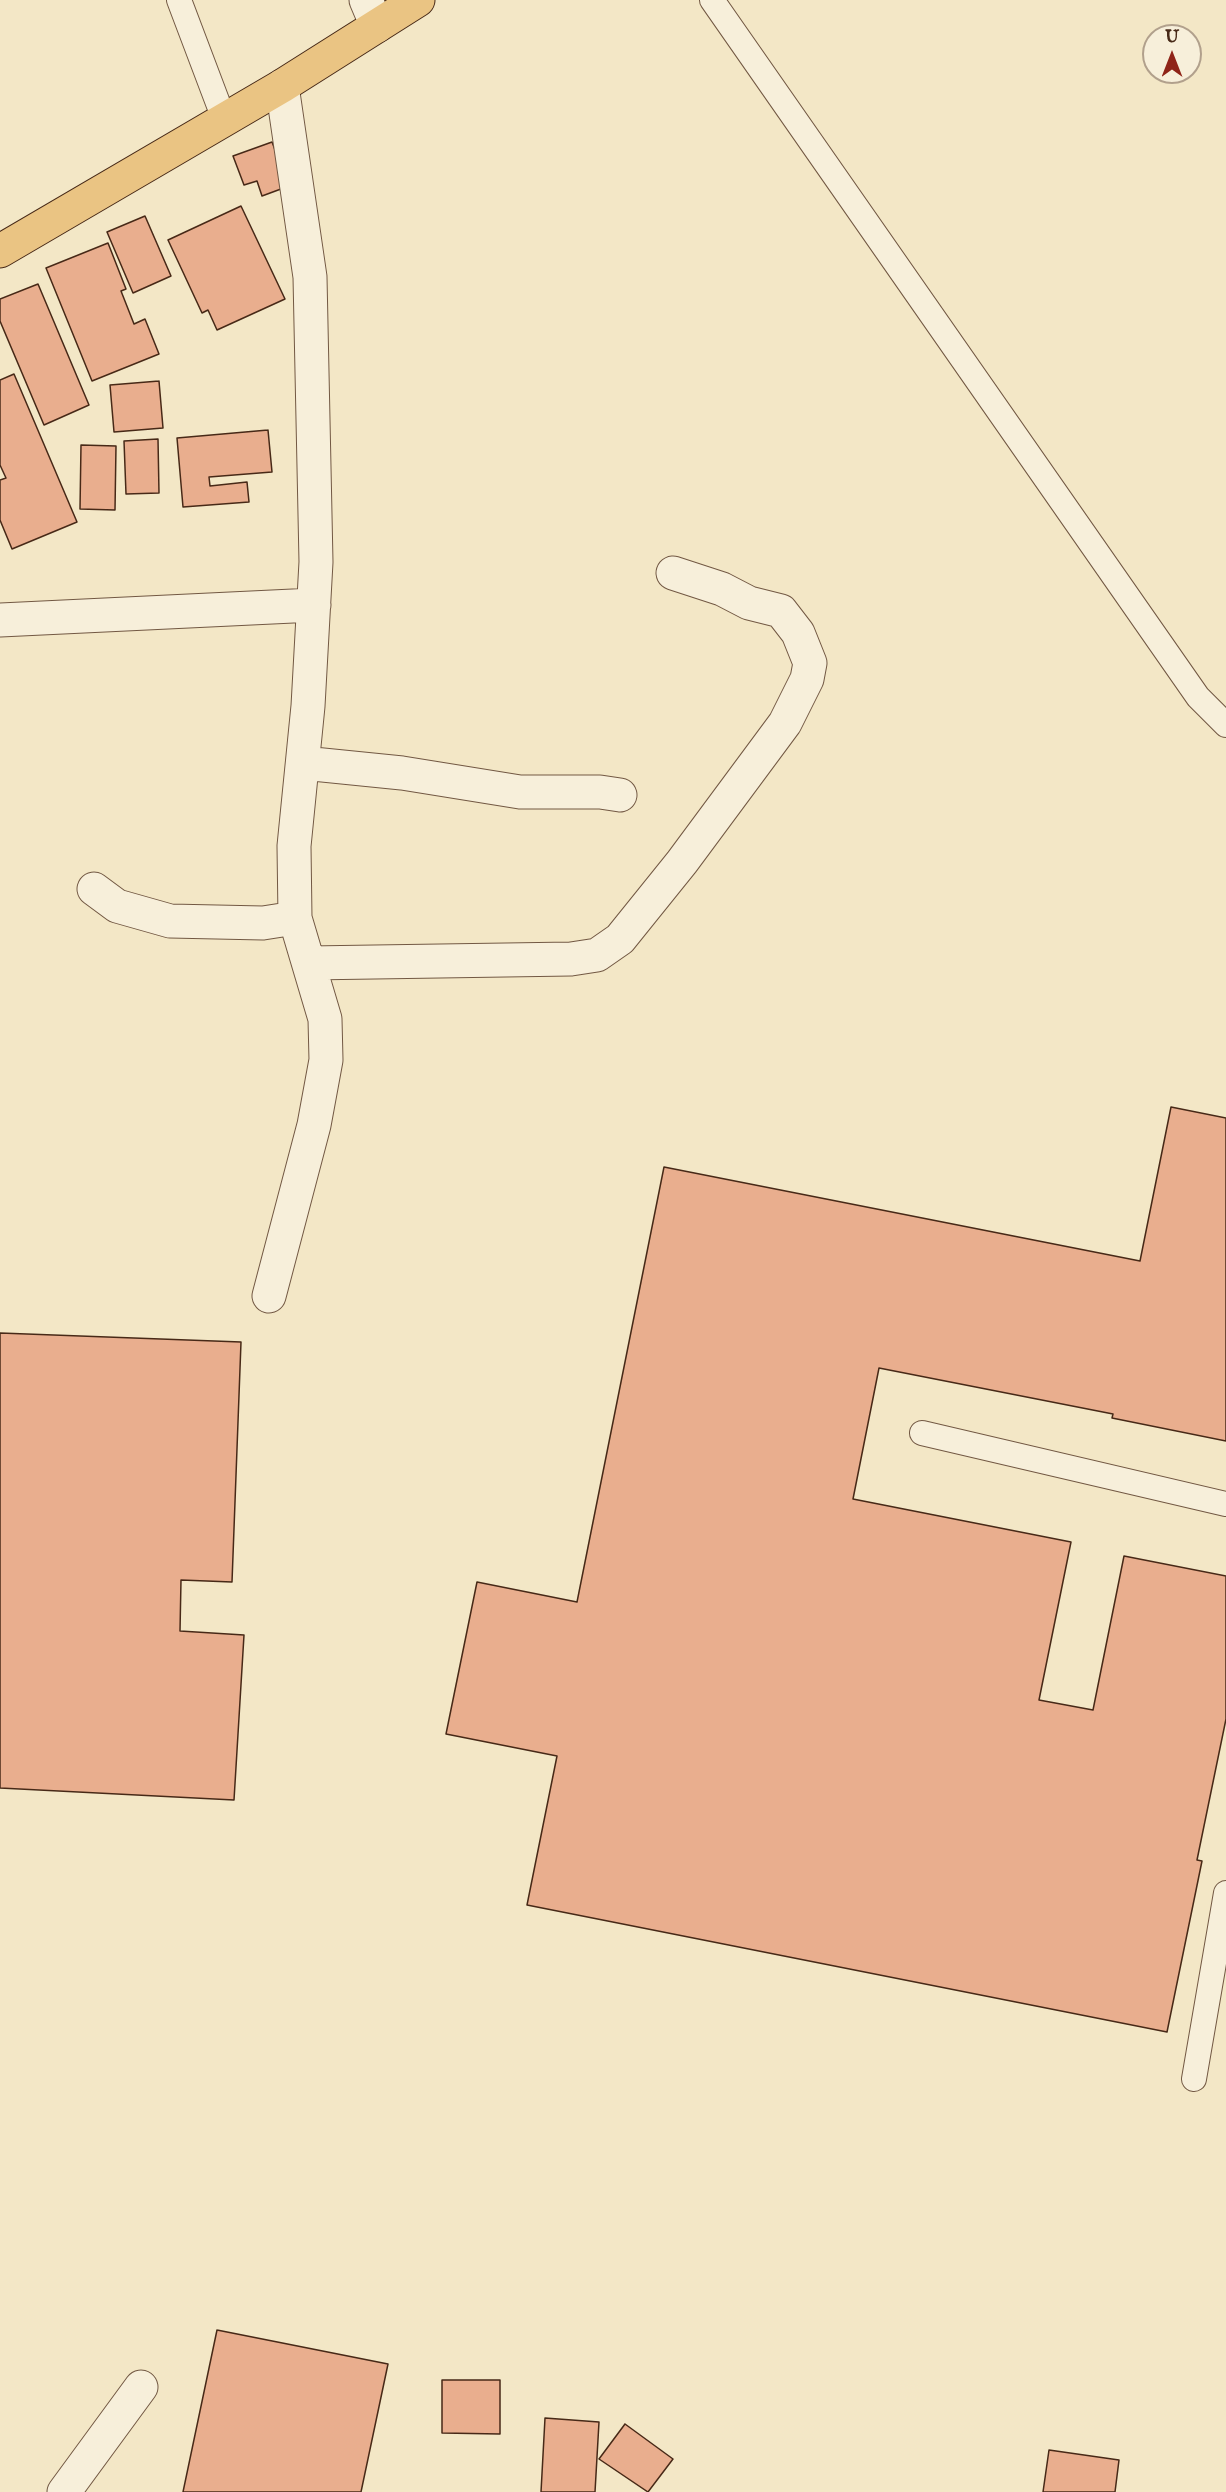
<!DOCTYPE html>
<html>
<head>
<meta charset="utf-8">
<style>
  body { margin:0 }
  #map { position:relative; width:1226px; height:2492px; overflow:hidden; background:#f3e7c6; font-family:"IM FELL English",serif }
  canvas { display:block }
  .north { position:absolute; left:1142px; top:24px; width:60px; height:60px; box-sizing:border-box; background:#f7efda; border:2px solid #b1a08c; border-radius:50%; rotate:0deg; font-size:16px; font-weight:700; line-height:24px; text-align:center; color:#472917 }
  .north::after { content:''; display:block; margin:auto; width:21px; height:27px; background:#8f2418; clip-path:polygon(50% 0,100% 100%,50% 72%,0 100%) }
</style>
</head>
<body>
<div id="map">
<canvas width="1226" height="2492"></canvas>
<div class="north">U</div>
</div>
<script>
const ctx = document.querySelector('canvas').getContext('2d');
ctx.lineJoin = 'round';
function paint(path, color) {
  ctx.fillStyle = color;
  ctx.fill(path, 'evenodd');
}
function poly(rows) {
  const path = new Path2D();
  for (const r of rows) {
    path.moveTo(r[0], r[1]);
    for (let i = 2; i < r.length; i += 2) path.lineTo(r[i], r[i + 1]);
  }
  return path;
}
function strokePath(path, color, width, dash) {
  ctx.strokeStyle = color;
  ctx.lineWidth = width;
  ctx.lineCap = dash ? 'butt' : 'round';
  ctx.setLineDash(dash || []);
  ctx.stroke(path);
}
const building = poly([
  [272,142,289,186,262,196,257,181,244,185,233,156,272,142],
  [241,206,285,299,217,330,208,310,202,313,168,240,241,206],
  [145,216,171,276,133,293,107,232,145,216],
  [108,243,126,289,121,291,134,324,145,319,159,354,92,381,46,268,108,243],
  [38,284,89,405,44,425,0,321,0,299,38,284],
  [14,374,77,522,12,549,0,520,0,480,6,478,0,465,0,380,14,374],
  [159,381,163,428,114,432,110,385,159,381],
  [268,430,272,472,209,477,210,486,247,482,249,502,183,507,177,438,268,430],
  [158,439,159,493,126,494,124,441,158,439],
  [81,445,116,446,115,510,80,509,81,445],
  [1171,1107,1226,1118,1226,1441,1112,1418,1113,1414,879,1368,853,1499,1071,1542,1039,1700,1093,1710,1124,1556,1226,1576,1226,1719,1197,1860,1202,1861,1167,2032,527,1905,557,1756,446,1734,477,1582,577,1602,664,1167,1140,1261,1171,1107],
  [0,1333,241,1342,232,1582,181,1580,180,1631,244,1635,234,1800,0,1788,0,1333],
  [217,2330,388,2364,361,2492,183,2492,217,2330],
  [442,2380,500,2380,500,2434,442,2433,442,2380],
  [545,2418,599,2422,595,2492,541,2492,545,2418],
  [625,2424,673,2459,648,2492,599,2459,625,2424],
  [1049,2450,1119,2460,1115,2492,1043,2492,1049,2450]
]);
const service = poly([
  [179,0,224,119],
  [712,0,1198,697,1226,725],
  [922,1433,1226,1504],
  [1194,2079,1226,1893]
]);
const minor = poly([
  [366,0,377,26],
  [0,620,314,605],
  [303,763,402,773,520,792,600,792,620,795],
  [94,889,117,906,170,921,263,923,295,918],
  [309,963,571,959,597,955,620,939,682,862,785,723,807,679,810,663,798,633,781,611,749,603,722,589,673,573],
  [269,1296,314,1125,326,1060,325,1019,295,918,294,846,308,706,316,562,310,277,282,86],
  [64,2492,141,2387]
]);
const primary = poly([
  [0,251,282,86,418,0]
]);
paint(building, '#e9ae8e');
strokePath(building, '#472917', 1.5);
strokePath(service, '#725843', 26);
strokePath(minor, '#725843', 35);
strokePath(primary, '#472917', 35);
strokePath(service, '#f7efda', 24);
strokePath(minor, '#f7efda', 33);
strokePath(primary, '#eac483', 33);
</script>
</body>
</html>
